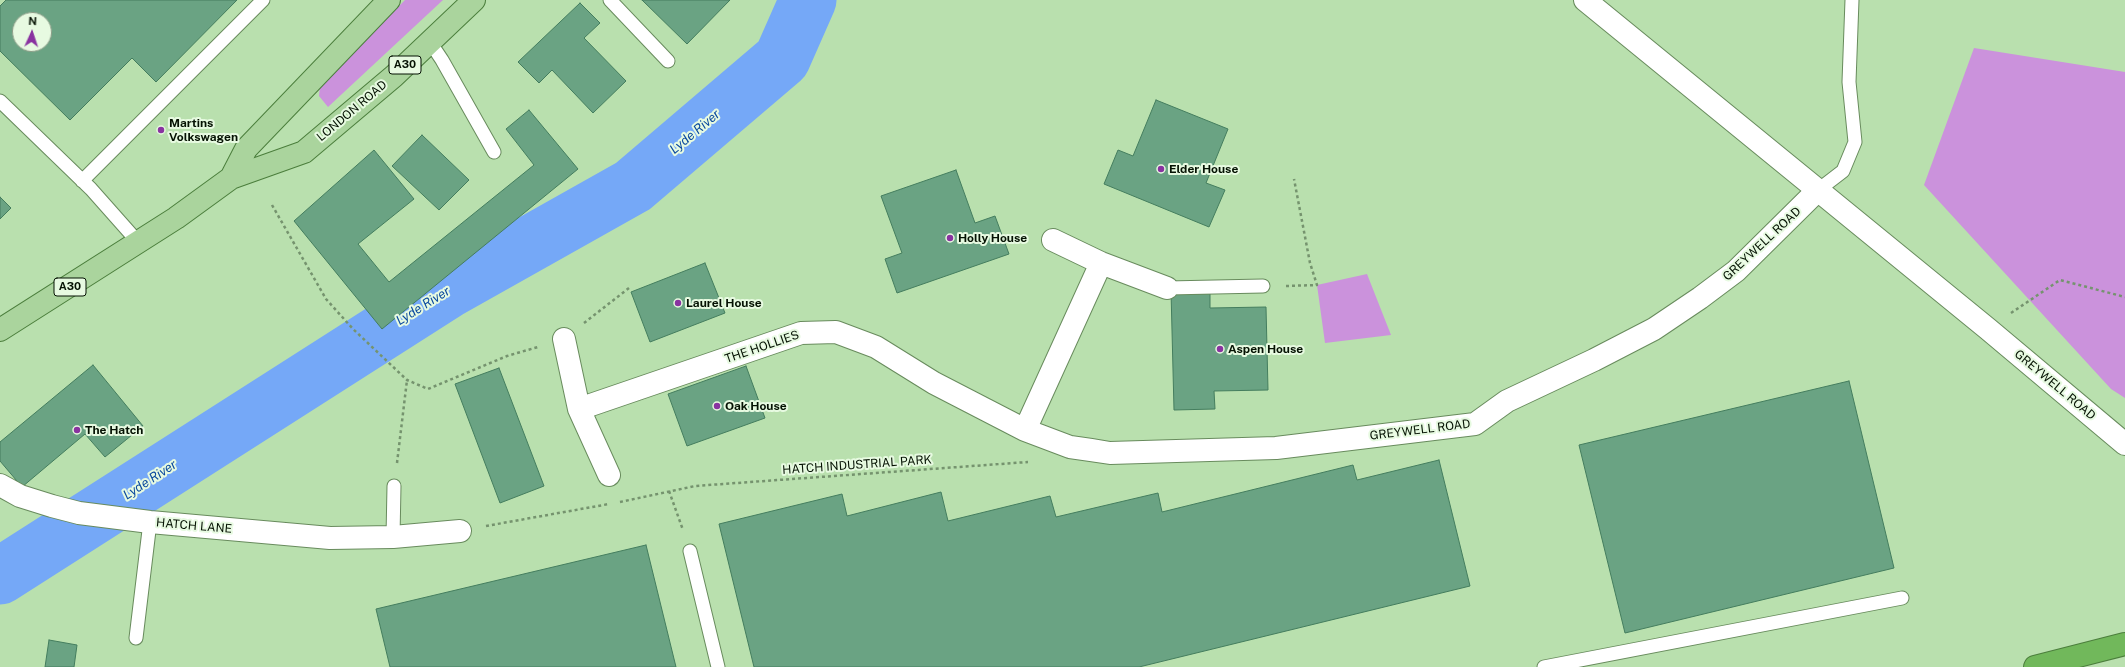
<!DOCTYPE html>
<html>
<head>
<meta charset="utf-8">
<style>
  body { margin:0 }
  #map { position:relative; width:2125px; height:667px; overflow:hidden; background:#b9e0ae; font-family:"Public Sans",sans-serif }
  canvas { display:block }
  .north { position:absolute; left:12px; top:12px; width:40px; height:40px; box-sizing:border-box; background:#e7fae1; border:1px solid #8d9d88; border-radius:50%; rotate:3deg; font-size:11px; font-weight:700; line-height:16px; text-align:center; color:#051203 }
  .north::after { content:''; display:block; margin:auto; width:14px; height:18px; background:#8933a0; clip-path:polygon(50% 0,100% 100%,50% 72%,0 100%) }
</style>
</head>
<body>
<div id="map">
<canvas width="2125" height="667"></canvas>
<div class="north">N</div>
</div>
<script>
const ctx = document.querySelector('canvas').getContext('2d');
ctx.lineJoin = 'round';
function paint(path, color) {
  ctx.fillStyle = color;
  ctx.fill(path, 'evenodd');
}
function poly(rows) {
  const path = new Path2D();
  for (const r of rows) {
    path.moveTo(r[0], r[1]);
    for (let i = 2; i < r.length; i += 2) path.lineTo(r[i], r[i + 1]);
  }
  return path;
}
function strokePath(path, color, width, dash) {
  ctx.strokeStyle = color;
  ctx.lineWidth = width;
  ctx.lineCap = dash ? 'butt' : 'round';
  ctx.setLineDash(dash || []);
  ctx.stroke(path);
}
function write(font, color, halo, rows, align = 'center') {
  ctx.font = font + ' "Public Sans",sans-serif';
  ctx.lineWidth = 4;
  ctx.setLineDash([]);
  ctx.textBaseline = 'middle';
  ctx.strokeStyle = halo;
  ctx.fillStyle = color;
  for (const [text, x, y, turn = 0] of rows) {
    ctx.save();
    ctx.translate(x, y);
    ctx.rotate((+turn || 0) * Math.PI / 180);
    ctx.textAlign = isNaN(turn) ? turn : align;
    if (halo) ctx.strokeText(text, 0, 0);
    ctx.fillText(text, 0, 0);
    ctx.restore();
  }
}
const green = poly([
  [405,0,443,0,328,107,319,96,320,86],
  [1974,48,2125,72,2125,398,2111,389,1924,185],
  [1367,274,1391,335,1325,343,1317,285]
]);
const river = poly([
  [0,576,448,290,633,186,782,59,808,0]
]);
const building = poly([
  [6,0,237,0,156,82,132,58,70,120,0,51,0,6,6,0],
  [20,20,44,20,44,44,20,44,20,20],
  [642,0,730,0,687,44,642,0],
  [580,3,600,23,584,38,626,81,593,113,552,70,539,83,518,62,580,3],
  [1156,100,1228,129,1206,183,1225,190,1209,227,1104,184,1118,150,1133,156,1156,100],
  [529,110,578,169,382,329,294,221,374,150,414,199,358,244,389,282,534,165,506,129,529,110],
  [422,135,469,180,439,210,392,166,422,135],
  [956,170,975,223,995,216,1009,254,897,293,885,259,902,253,881,196,956,170],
  [0,197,11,208,0,219,0,197],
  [705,263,725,313,650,342,631,292,705,263],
  [1210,289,1210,308,1266,307,1268,390,1214,391,1215,409,1174,410,1171,291,1210,289],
  [93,365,143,426,105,457,85,434,22,487,0,461,0,442,93,365],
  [746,366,765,418,687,446,668,394,746,366],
  [499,368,544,486,500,503,455,384,499,368],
  [1849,381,1894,568,1625,633,1579,445,1849,381],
  [1439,460,1470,586,1139,667,754,667,719,524,842,494,847,516,941,492,948,521,1050,496,1056,517,1158,493,1162,512,1353,465,1357,480,1439,460],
  [646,545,676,667,390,667,376,609,646,545],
  [49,640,77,645,74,667,45,667,49,640]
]);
const path = poly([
  [272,205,326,299,353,329,407,380,428,389,507,356,538,347],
  [1286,286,1317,285,1310,263,1294,179],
  [2011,313,2060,280,2125,297],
  [584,323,629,288],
  [397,463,407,380],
  [669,491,683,530],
  [620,502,695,486,1028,462],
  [486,526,609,504]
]);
const service = poly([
  [610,0,668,61],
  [430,42,442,60,494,152],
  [0,101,91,189,138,242],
  [82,181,263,0],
  [1817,191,1843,171,1855,142,1849,82,1852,0],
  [1167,288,1263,286],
  [393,537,394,486],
  [690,551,718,667],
  [136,638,150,522],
  [1544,667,1902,598]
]);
const minor = poly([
  [1053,240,1101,263,1167,288],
  [564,339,579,409,609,475],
  [579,409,801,333,836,332,876,347,934,383,1025,430,1070,447,1091,450,1110,453,1276,448,1475,424,1507,401,1594,360,1654,329,1700,298,1736,271,1817,191],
  [1025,430,1101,263],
  [0,485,20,496,52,506,79,513,150,522,330,538,393,537,460,531]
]);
const tertiary = poly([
  [1585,0,1988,329,2125,444]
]);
const primary = poly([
  [231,178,246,149,389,0],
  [0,330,176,218,231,178,304,152,394,76,474,0]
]);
const motorway = poly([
  [2035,667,2125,644]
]);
const markers = [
  [161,130,4,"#8933a0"],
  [1161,169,4,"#8933a0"],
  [950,238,4,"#8933a0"],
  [678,303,4,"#8933a0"],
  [1220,349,4,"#8933a0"],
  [717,406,4,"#8933a0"],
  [77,430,4,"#8933a0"]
];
const shields = [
  [405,65,32],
  [70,287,32]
];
const shieldNames = [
  ["A30",405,65],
  ["A30",70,287]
];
const streetNames = [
  ["LONDON ROAD",352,111,-40],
  ["GREYWELL ROAD",1762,244,-43],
  ["THE HOLLIES",762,347,-19],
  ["GREYWELL ROAD",2055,385,40],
  ["GREYWELL ROAD",1420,430,-7],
  ["HATCH INDUSTRIAL PARK",857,465,-4],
  ["HATCH LANE",194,526,5]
];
const poiNames = [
  ["Martins",169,123],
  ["Volkswagen",169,137],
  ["Elder House",1169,169],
  ["Holly House",958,238],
  ["Laurel House",686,303],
  ["Aspen House",1228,349],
  ["Oak House",725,406],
  ["The Hatch",85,430]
];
const waterNames = [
  ["Lyde River",695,132,-40],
  ["Lyde River",423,306,-32],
  ["Lyde River",150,480,-33]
];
paint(green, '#cb92dc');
strokePath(river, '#75a8f7', 57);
paint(building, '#6aa383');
strokePath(building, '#447d5e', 1);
strokePath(service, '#688b5d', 15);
strokePath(minor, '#688b5d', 24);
strokePath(tertiary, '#688b5d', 24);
strokePath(primary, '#4b7e3c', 24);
strokePath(motorway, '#4b7e3c', 24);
strokePath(path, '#75936e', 2.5, [3, 3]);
strokePath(service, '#fff', 13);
strokePath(minor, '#fff', 22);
strokePath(tertiary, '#fff', 22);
strokePath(primary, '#aad49d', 22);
strokePath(motorway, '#71b85b', 22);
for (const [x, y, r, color] of markers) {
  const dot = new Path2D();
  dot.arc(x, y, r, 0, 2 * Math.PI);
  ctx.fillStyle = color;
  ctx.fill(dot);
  strokePath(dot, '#e7fae1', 1.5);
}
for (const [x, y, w] of shields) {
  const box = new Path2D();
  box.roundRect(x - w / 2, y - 9, w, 18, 3);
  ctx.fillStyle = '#e7fae1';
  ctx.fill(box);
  strokePath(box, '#051203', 1);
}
write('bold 11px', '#051203', null, shieldNames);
write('12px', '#051203', '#e7fae1', streetNames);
write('bold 12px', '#051203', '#e7fae1', poiNames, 'left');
write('italic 13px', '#09489e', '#e7fae1', waterNames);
</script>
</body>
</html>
